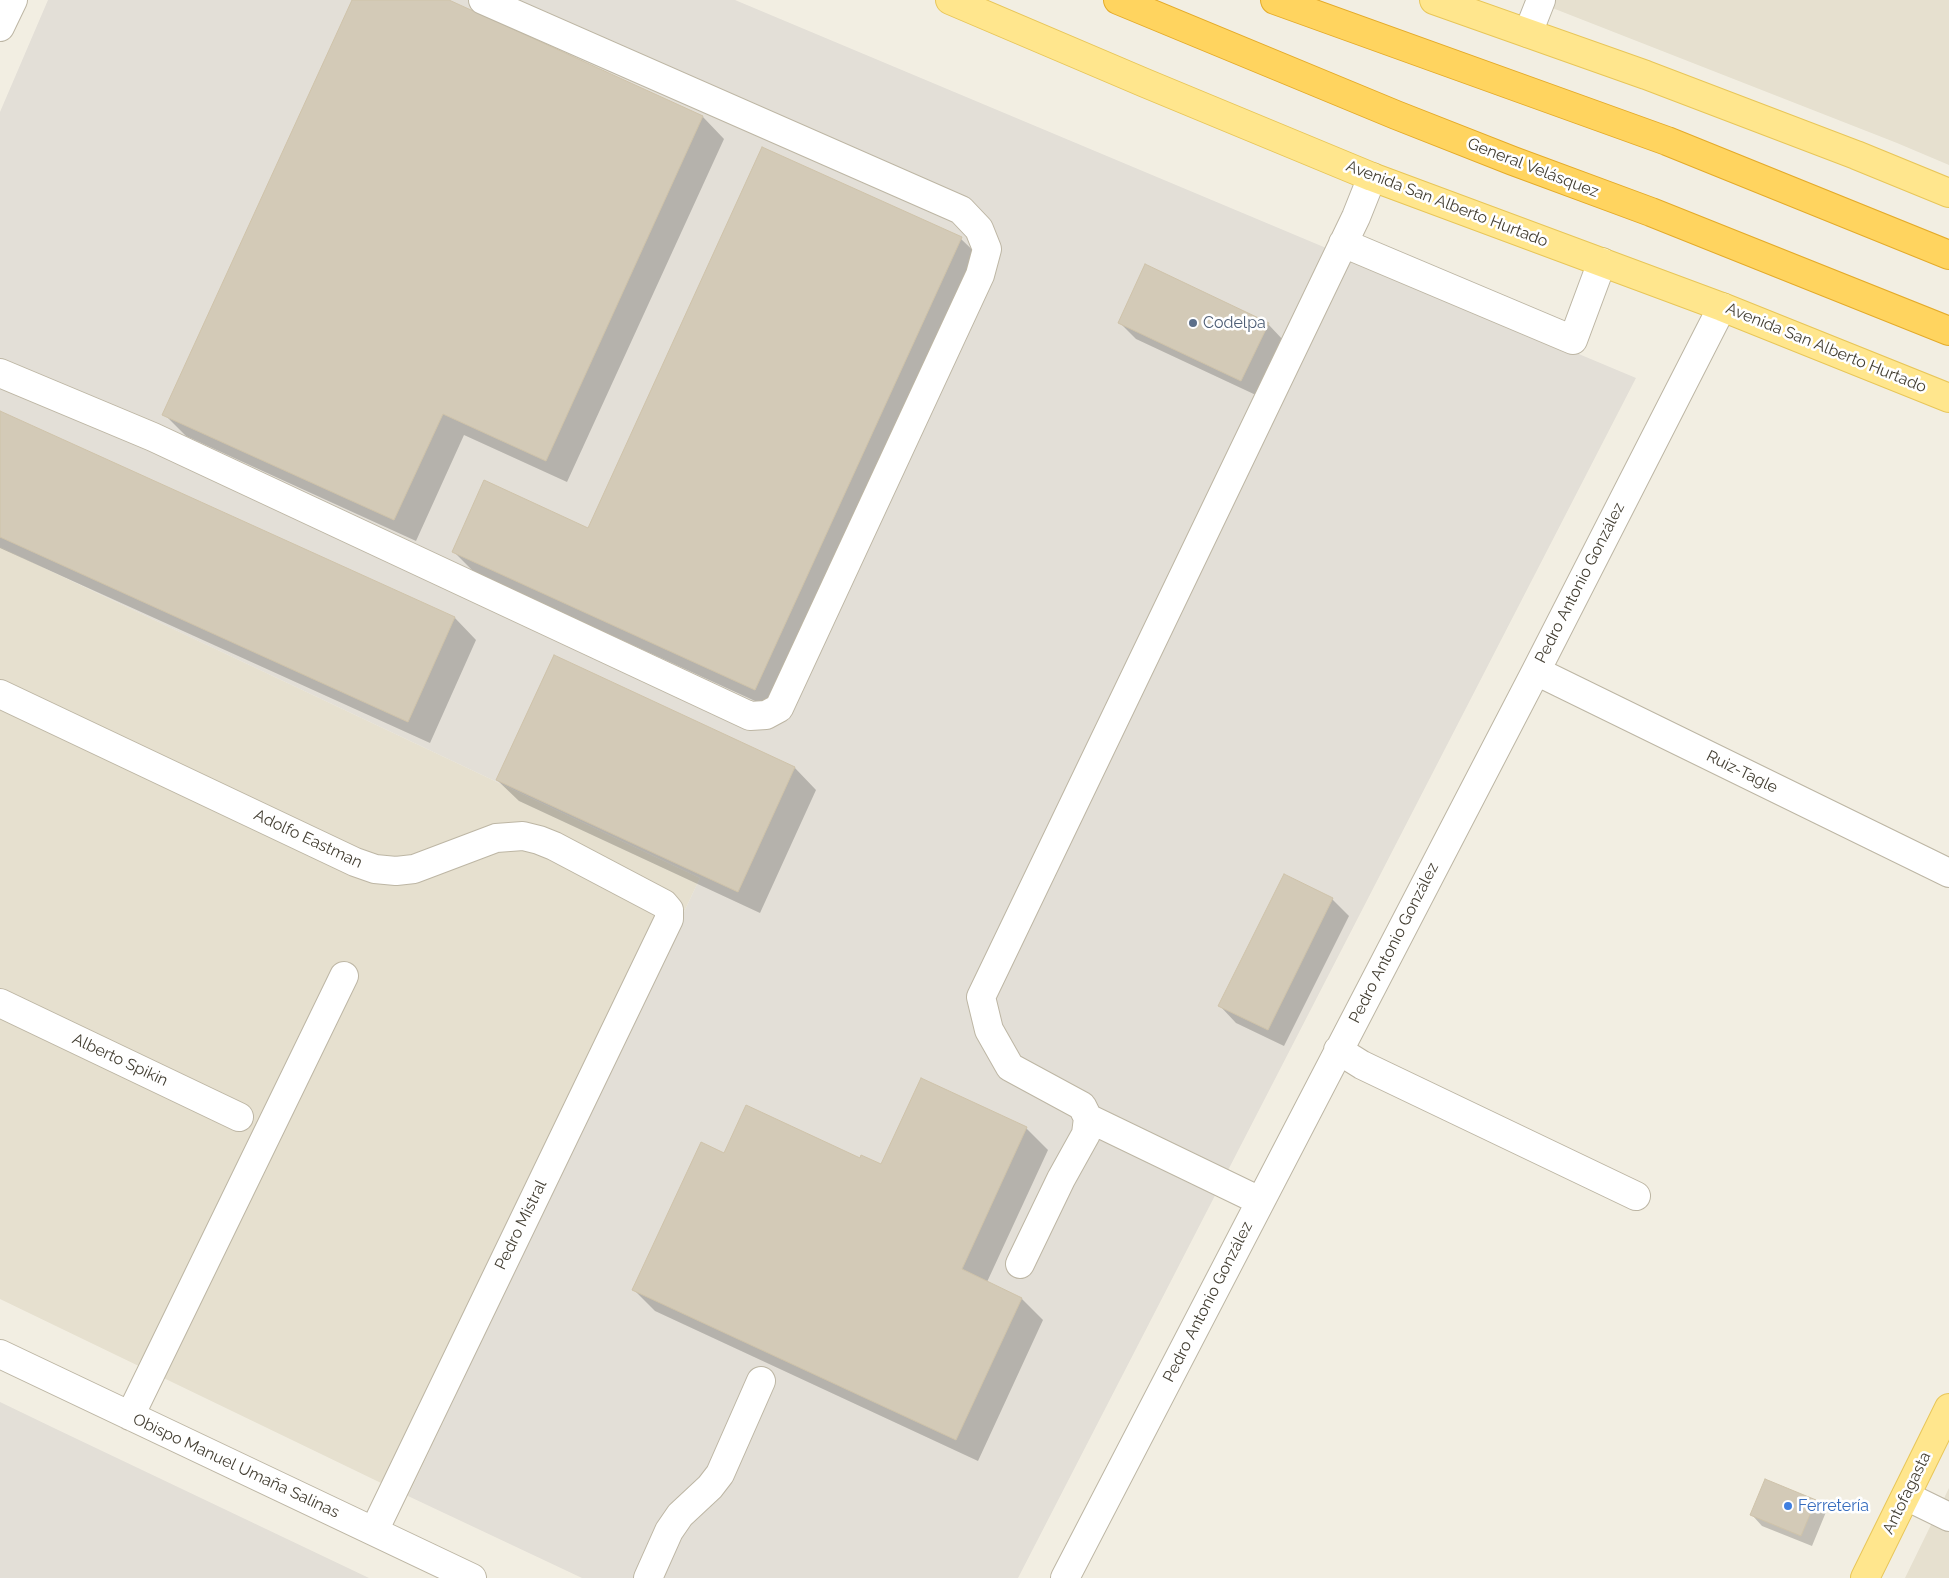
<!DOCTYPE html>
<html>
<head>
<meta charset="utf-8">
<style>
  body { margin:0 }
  canvas { display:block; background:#f2eee2 }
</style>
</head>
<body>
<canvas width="1949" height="1578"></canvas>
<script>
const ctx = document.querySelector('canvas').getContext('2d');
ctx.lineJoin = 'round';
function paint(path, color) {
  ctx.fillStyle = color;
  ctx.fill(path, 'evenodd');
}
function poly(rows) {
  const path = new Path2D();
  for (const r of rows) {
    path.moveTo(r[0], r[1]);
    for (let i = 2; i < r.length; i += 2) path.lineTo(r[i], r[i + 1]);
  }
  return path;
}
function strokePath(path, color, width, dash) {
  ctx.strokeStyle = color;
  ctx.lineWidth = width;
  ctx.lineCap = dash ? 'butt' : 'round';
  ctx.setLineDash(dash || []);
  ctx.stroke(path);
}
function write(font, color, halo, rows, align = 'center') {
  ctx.font = font + ' Raleway,sans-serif';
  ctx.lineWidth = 5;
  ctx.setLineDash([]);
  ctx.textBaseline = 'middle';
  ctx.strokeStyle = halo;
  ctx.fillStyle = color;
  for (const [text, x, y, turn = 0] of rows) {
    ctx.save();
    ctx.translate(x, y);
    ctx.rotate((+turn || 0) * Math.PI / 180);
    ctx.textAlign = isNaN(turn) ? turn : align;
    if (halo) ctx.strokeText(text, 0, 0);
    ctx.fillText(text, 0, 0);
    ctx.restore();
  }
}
const residential = poly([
  [1532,0,1949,0,1949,165,1897,143],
  [0,547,700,878,408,1496,0,1299],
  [1949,1488,1949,1578,1905,1578]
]);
const industrial = poly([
  [48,0,735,0,1636,378,1018,1578,582,1578,408,1496,700,878,0,547,0,112],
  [0,1402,56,1429,369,1578,0,1578]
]);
const shadow = poly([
  [353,0,446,0,703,117,724,139,567,482,464,435,416,541,186,436,164,414],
  [961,239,983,260,777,711,475,573,453,551,589,530],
  [1119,322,1268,324,1284,341,1258,396,1136,339],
  [0,413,455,618,476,640,430,743,0,548],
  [554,656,795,768,816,790,760,913,519,801,497,780],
  [1284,876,1332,899,1349,916,1284,1046,1236,1023,1220,1006],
  [1026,1128,1048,1150,987,1282,1022,1299,1043,1320,978,1461,655,1311,633,1289,724,1155,861,1160,882,1166],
  [1815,1501,1826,1512,1812,1546,1762,1526,1752,1515]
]);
const building = poly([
  [352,0,449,0,703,116,546,461,443,414,394,520,162,415,352,0],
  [762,147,962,237,755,690,452,552,484,480,588,528,762,147],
  [1145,264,1269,323,1241,381,1118,323,1145,264],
  [0,411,455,617,408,722,0,537,0,411],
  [554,655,795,767,738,892,496,780,554,655],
  [1284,874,1333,898,1268,1030,1218,1006,1284,874],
  [921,1078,1027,1127,962,1269,1022,1298,956,1440,632,1290,701,1142,724,1153,746,1105,860,1158,861,1155,881,1164,921,1078],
  [1765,1479,1816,1500,1801,1536,1750,1515,1765,1479]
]);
const minor = poly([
  [0,27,13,0],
  [1528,33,1541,0],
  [1343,243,1573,340,1602,262],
  [0,373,153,437,750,716,766,715,779,708,980,275,987,249,979,229,961,210,483,0],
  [1536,671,1949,873],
  [0,694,355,862,375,869,396,871,414,869,496,838,523,836,539,840,554,846,664,904,669,910,669,919,374,1531],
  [0,1003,239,1117],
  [1338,1050,1362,1065,1636,1196],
  [1088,1118,1260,1201],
  [1020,1264,1061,1179,1086,1134,1088,1118,1082,1106,1010,1067,989,1030,981,997,1356,217,1372,177],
  [0,1354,472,1578],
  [130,1416,344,976],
  [1906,1496,1949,1517],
  [648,1578,669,1531,680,1515,710,1487,720,1474,761,1381],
  [1065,1578,1536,671,1722,307]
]);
const major = poly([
  [950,0,1145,83,1372,177,1722,307,1949,398],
  [1434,0,1646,75,1856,155,1949,193],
  [1865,1578,1949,1408]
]);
const highway = poly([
  [1118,0,1396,115,1513,161,1651,212,1949,331],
  [1275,0,1667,141,1949,255]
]);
const markers = [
  [1193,323,5,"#5c6f8a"],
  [1788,1506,5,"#3f7fe0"]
];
const streetNames = [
  ["General Velásquez",1533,168,21],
  ["Avenida San Alberto Hurtado",1447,204,21],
  ["Avenida San Alberto Hurtado",1826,348,22],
  ["Pedro Antonio González",1580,583,-63],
  ["Ruiz-Tagle",1742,772,26],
  ["Adolfo Eastman",308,839,25],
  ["Pedro Antonio González",1394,943,-63],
  ["Alberto Spikin",120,1060,25],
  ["Pedro Mistral",521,1225,-64],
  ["Pedro Antonio González",1208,1302,-63],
  ["Obispo Manuel Umaña Salinas",236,1466,25],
  ["Antofagasta",1907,1493,-64]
];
const serviceNames = [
  ["Codelpa",1203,323]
];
const shopNames = [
  ["Ferretería",1798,1506]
];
paint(residential, '#e6e0cf');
paint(industrial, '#e3dfd7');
paint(shadow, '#0003');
paint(building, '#d3cab7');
strokePath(building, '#cfc3aa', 1);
strokePath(minor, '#bdb6a4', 30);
strokePath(major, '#e8c659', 30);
strokePath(highway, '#e4ab2a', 30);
strokePath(minor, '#fff', 28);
strokePath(major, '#ffe68d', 28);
strokePath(highway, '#ffd45f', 28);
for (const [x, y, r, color] of markers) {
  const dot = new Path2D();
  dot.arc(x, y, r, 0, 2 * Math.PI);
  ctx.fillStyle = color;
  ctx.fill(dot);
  strokePath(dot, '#fff', 2);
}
write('16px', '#433e32', '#fff', streetNames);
write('16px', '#4e5e75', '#fff', serviceNames, 'left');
write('16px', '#366cbe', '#fff', shopNames, 'left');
</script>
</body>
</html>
